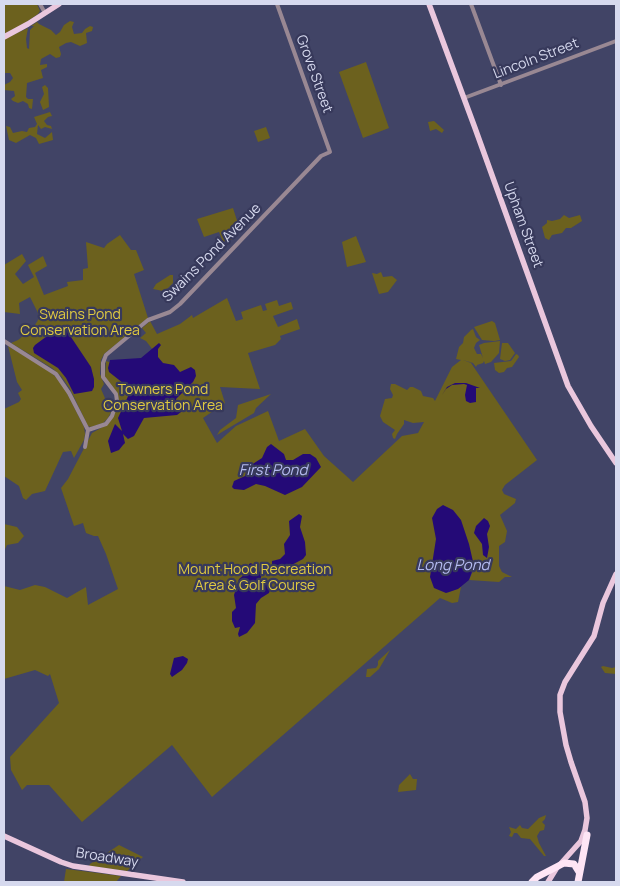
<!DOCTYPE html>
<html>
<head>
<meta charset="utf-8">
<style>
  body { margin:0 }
  #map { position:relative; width:620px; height:886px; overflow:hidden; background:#414466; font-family:Manrope,sans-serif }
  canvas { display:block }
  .frame { position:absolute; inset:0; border:5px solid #d6d9ee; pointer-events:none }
</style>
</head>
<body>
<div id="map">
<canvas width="620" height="886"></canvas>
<div class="frame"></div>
</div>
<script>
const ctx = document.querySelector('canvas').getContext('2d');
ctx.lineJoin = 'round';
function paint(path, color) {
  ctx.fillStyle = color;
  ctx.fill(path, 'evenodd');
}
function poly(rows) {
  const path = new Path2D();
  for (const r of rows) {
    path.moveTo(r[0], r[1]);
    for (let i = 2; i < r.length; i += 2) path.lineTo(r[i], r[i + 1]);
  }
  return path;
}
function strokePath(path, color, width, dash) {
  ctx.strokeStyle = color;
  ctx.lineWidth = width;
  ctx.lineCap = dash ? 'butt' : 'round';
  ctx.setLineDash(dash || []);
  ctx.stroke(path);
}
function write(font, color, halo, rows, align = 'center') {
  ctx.font = font + ' Manrope,sans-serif';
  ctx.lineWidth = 4.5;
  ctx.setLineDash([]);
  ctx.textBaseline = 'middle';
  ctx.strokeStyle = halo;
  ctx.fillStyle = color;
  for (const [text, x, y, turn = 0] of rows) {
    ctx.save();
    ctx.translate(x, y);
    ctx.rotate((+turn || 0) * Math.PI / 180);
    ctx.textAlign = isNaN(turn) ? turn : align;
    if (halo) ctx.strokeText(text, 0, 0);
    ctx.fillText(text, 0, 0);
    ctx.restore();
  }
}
const green = poly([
  [4,4,37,4,40,11,38,14,25,23,4,34],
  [70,21,74,22,72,27,74,34,82,33,85,29,90,26,93,27,92,31,86,33,87,43,80,46,71,42,66,43,59,47,61,54,60,57,56,58,50,54,41,59,40,65,47,64,47,67,41,70,43,78,27,83,26,97,28,99,33,99,32,109,29,108,28,104,23,101,18,103,13,101,11,99,15,96,14,91,4,90,4,85,10,82,13,78,10,73,4,73,4,39,28,28,26,39,27,48,29,49,30,30,34,26,31,26,37,22,39,24,51,30,56,35,60,32,64,25],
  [366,62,389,128,363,138,339,72],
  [45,85,48,88,49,107,43,110,40,102,44,94,42,87],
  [50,112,52,116,48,117,44,121,47,125,51,126,52,129,45,127,41,129,38,125,37,134,45,138,52,132,53,140,39,144,36,138,30,135,16,143,9,140,6,126,10,127,13,133,22,131,27,132,29,128,35,127,37,124,34,117],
  [434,121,444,130,442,133,436,129,430,131,428,122],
  [266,127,270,138,258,142,254,131],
  [233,208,240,230,231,233,233,239,223,242,219,232,204,237,197,219],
  [564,215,569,218,580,215,582,221,571,228,566,228,562,233,552,235,549,240,545,238,542,227,547,223,547,220,552,221,560,219],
  [120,235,131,250,136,250,144,270,134,274,148,318,104,354,101,360,100,374,104,384,101,389,111,412,108,418,103,423,91,427,88,426,70,389,61,376,52,368,11,343,18,340,33,328,40,317,30,297,19,303,20,314,4,312,4,265,22,254,26,261,15,274,23,284,34,277,28,265,43,256,47,266,35,273,44,295,68,286,67,282,83,280,83,269,88,268,86,242,104,248,107,244],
  [356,236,366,262,347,267,342,242],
  [381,272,383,277,392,276,397,280,388,292,379,294,372,273,377,274],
  [170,275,173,275,173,283,168,288,163,291,153,289,156,284],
  [227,298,236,321,243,319,241,312,261,305,263,311,267,310,265,304,277,300,279,306,291,302,293,309,273,316,278,327,297,319,300,329,280,336,281,339,275,345,248,353,260,389,220,387,225,403,203,418,217,443,236,426,268,411,279,441,305,429,324,456,353,482,402,436,418,433,424,422,413,423,404,420,404,424,397,434,395,439,393,438,392,434,395,430,383,422,380,416,385,399,392,398,393,395,390,389,391,384,395,384,407,390,410,387,413,387,421,391,423,396,433,398,435,401,452,367,461,360,456,359,459,347,463,343,464,337,471,330,473,329,476,337,480,340,476,343,474,348,477,354,481,354,483,358,479,345,484,343,500,341,499,353,491,362,485,364,484,361,483,363,477,365,476,367,473,363,463,360,471,363,537,460,505,485,502,490,504,494,516,499,515,503,500,515,507,531,505,542,499,546,499,566,502,572,512,577,505,577,499,582,469,580,473,571,447,593,461,587,458,602,452,603,440,598,212,797,172,745,82,822,49,785,27,785,22,790,11,770,10,757,59,703,50,674,48,676,35,670,4,679,4,586,20,590,35,585,45,587,67,598,86,587,88,605,118,589,106,554,98,536,94,536,86,533,83,523,74,526,61,488,68,479,92,433,108,424,119,404,118,394,105,377,106,361,109,362,112,360,140,360,153,350,146,341,140,338,146,333,142,328,148,323,150,321,157,334,180,324,192,315,193,318,198,315],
  [492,321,495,323,500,340,494,341,482,340,474,327],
  [502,343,508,343,515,353,510,360,505,361,500,359],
  [8,346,48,370,57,378,65,389,84,427,85,434,84,440,74,458,71,451,63,452,45,491,32,494,26,500,23,498,19,486,4,476,4,409,19,402,21,399,18,393,22,390,17,382],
  [516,354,518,355,519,357,512,367,507,368,504,372,499,373,495,370,494,363,511,361],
  [271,394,256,408,254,413,217,435,220,430,236,418,238,405],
  [4,524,17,527,24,536,18,543,7,545,4,551],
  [390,650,379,669,370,677,366,677,367,669,376,668,378,665,378,661],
  [603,666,612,668,616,667,616,674,605,673,601,667],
  [410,774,413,779,417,779,416,790,398,792,399,785],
  [546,815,545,819,542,822,545,825,544,830,540,831,537,836,539,843,546,856,544,856,530,839,521,838,517,833,514,833,512,837,509,836,511,832,509,827,516,829,520,825,522,828,528,829,539,818],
  [119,845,143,857,127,871,89,866,90,864],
  [66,869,90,872,121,876,116,882,64,882]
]);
const water = poly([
  [58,328,66,330,69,334,91,367,94,379,94,387,92,391,74,394,66,378,58,368,34,353,33,348,35,345],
  [159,343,161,345,158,349,158,357,163,363,174,365,180,372,191,367,195,370,196,376,193,382,176,399,177,402,188,403,189,406,177,415,144,418,134,436,128,439,123,434,125,443,123,445,119,450,111,453,108,441,115,424,122,431,118,418,130,392,128,387,109,372,108,368,110,360,141,358],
  [455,383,466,383,480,388,476,388,476,402,470,403,466,401,465,395,467,385,464,384,452,385,446,389,442,395,447,387],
  [271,444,284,454,286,460,293,460,303,454,310,454,316,458,321,467,302,487,285,495,265,486,256,484,244,490,234,489,232,487,234,481,245,476,248,467,262,458,267,447],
  [443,505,453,510,461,520,469,544,474,566,469,580,458,589,446,593,434,588,430,577,436,539,432,518,437,509],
  [299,514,302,516,300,527,305,542,306,555,303,559,286,568,279,569,275,568,272,565,272,561,280,559,285,554,284,544,290,535,289,521],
  [484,518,488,521,490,526,487,534,489,547,487,558,483,555,482,544,474,533,476,526],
  [251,563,262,574,260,580,269,581,271,587,269,593,261,598,256,604,255,623,247,633,239,637,238,634,240,627,235,628,232,621,232,612,236,608,234,595,239,579,250,570,249,564],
  [183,656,188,659,187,663,182,670,172,677,170,674,174,658]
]);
const minor = poly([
  [40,4,45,13],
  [471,4,501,85],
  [464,98,616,41],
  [4,341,56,374,69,393,88,430],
  [85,447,88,430,106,424,112,416,117,401,116,394,103,377,103,363,106,355,148,320,170,312,180,304,321,156,330,152,277,4]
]);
const major = poly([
  [429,4,475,128,568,386,591,426,616,463],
  [4,37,28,24,59,4],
  [4,836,61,862,73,866,183,882],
  [548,882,556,869,581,841,585,830,587,818,585,802,571,762,566,745,560,712,560,695,565,682,594,636,603,603,616,574]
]);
const highway = poly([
  [532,882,537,877,564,863,574,864,579,872],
  [578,882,587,835]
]);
const streetNames = [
  ["Lincoln Street",536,59,-21],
  ["Grove Street",314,74,70],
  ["Upham Street",523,225,70],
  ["Swains Pond Avenue",212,253,-45],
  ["Broadway",107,858,9]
];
const parkNames = [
  ["Swains Pond",80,315],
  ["Conservation Area",80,331],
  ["Towners Pond",163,390],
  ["Conservation Area",163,406],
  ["Mount Hood Recreation",255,570],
  ["Area & Golf Course",255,586]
];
const waterNames = [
  ["First Pond",273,471],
  ["Long Pond",453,566]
];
paint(green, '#6c611e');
paint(water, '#240a77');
strokePath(minor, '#998893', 4);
strokePath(major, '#eac7dd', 5.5);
strokePath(highway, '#fee5f5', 7);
write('14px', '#d6d9ee', '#37395b', streetNames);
write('14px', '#e1cb40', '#37395b', parkNames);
write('italic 15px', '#b5bbf1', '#37395b', waterNames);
</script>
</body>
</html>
